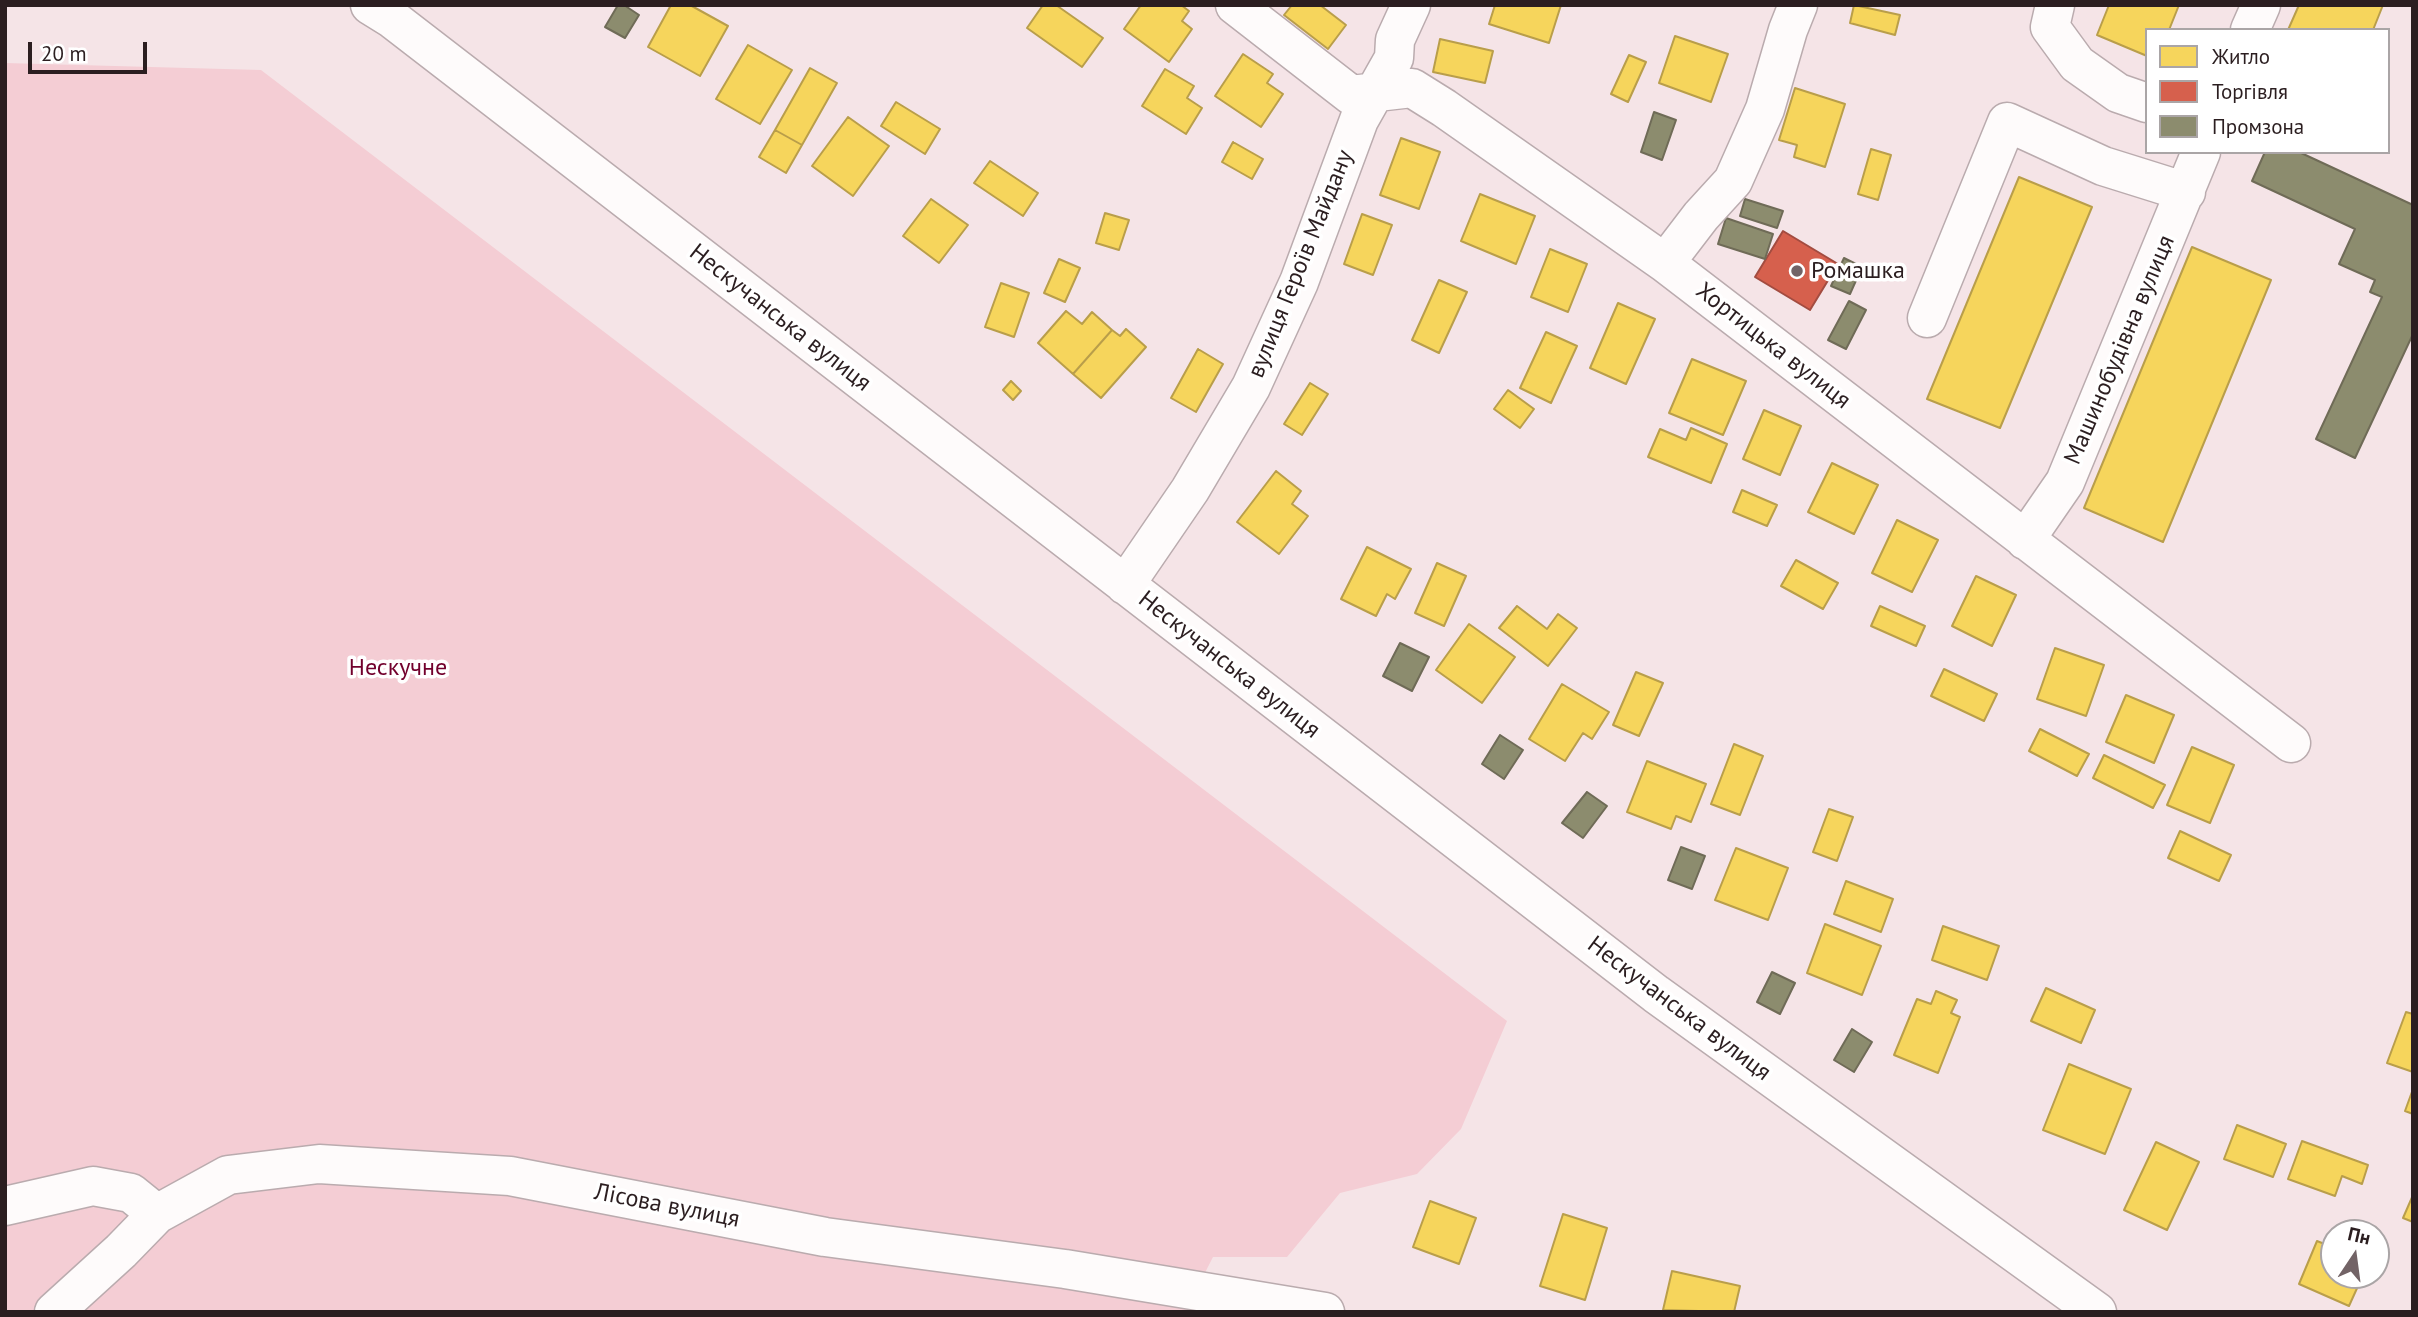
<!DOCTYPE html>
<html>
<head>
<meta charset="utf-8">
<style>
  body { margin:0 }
  #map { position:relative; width:2418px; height:1317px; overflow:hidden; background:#f5e4e7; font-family:"PT Sans",sans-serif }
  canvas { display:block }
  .frame { position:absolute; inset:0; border:7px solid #2b1e20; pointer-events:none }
  .legend { position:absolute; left:2145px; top:28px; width:245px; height:126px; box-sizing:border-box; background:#fff; border:2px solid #aaa5a6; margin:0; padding:9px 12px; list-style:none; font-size:21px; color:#2b1e20 }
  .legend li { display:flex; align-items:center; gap:14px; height:35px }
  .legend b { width:35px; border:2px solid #aaa5a6 }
  .north { position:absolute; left:2320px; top:1219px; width:70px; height:70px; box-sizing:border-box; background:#fff; border:2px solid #aaa5a6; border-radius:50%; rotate:13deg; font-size:19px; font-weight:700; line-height:28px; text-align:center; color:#2b1e20 }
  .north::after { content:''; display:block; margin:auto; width:24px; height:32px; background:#726366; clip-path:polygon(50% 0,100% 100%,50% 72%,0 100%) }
  .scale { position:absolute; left:28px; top:42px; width:119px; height:32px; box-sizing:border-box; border:4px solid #2b1e20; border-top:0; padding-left:9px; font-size:21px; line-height:24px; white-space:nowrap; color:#2b1e20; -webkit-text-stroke:5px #fff; paint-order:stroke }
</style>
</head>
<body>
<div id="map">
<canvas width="2418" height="1317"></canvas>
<div class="frame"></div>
<ul class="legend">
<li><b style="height:19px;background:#f6d55c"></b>Житло</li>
<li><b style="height:19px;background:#d6604d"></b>Торгівля</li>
<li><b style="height:19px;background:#8c8c6e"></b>Промзона</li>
</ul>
<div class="north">Пн</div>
<div class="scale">20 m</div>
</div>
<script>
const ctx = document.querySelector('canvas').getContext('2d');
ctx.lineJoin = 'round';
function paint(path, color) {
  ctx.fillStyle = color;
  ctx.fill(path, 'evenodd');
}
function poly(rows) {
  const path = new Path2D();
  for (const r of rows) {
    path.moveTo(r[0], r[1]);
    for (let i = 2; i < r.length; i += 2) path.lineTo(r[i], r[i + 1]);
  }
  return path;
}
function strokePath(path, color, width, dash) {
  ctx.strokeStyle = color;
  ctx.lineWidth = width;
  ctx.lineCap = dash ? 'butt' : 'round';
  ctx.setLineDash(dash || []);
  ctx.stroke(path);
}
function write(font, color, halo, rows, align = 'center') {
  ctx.font = font + ' "PT Sans",sans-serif';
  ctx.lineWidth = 7;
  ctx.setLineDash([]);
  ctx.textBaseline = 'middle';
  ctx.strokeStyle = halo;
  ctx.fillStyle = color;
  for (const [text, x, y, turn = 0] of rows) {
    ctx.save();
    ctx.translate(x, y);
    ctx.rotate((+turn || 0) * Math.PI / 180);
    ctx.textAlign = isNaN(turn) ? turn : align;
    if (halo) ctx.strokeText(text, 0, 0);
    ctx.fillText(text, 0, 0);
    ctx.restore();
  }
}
const green = poly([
  [5,63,261,70,1507,1021,1461,1129,1417,1174,1340,1193,1287,1257,1213,1257,1185,1312,5,1312]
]);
const homes = poly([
  [671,5,690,5,728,26,700,76,648,47,671,5],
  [1043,5,1056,5,1103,38,1082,67,1027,28,1043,5],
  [1141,5,1181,5,1189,11,1182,21,1192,29,1169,62,1124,29,1141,5],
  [1292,5,1320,5,1346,25,1328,49,1284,15,1292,5],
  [1495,5,1561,5,1549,43,1489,24,1495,5],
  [1854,5,1900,15,1895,35,1850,23,1854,5],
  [2109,5,2179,5,2169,30,2147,30,2147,56,2097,35,2109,5],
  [2299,5,2383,5,2373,30,2288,30,2299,5],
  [1675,36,1728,54,1711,102,1659,83,1675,36],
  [1440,39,1493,51,1485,83,1433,72,1440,39],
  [748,45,792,70,760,124,716,99,748,45],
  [1243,54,1273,74,1267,83,1283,94,1261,127,1215,96,1243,54],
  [1629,55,1646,62,1628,102,1611,94,1629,55],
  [810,68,837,83,802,145,775,130,810,68],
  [1165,69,1194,86,1187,98,1202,108,1186,134,1142,106,1165,69],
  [1795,88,1845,104,1825,167,1794,157,1797,145,1779,140,1795,88],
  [896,102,940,129,925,154,881,126,896,102],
  [848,117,889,146,853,196,812,166,848,117],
  [775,130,802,145,786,173,759,157,775,130],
  [1401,138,1440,152,1419,209,1380,195,1401,138],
  [1233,142,1263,159,1252,179,1222,162,1233,142],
  [1871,149,1891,155,1878,200,1858,194,1871,149],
  [990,161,1038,193,1023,216,974,183,990,161],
  [2019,177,2092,207,2000,428,1927,399,2019,177],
  [1480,194,1535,216,1516,264,1461,241,1480,194],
  [931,199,968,225,939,263,903,236,931,199],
  [1105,213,1129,220,1119,250,1096,243,1105,213],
  [1362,214,1392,225,1373,275,1344,264,1362,214],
  [2192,247,2271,280,2163,542,2084,508,2192,247],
  [1550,249,1587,264,1568,312,1531,297,1550,249],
  [1059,259,1080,268,1065,302,1044,293,1059,259],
  [1439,280,1467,292,1439,353,1412,340,1439,280],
  [1001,283,1029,293,1014,337,985,327,1001,283],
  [1618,303,1655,319,1626,384,1590,368,1618,303],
  [1066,311,1082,324,1092,312,1112,330,1073,374,1038,343,1066,311],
  [1126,329,1146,347,1101,398,1073,374,1112,330,1120,336,1126,329],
  [1546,332,1577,346,1551,403,1520,388,1546,332],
  [1198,349,1223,364,1196,412,1171,398,1198,349],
  [1692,359,1746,381,1723,435,1669,413,1692,359],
  [1011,381,1021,391,1013,400,1003,390,1011,381],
  [1310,383,1328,394,1302,435,1284,424,1310,383],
  [1508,390,1534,409,1520,428,1494,409,1508,390],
  [1764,410,1801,426,1780,475,1743,459,1764,410],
  [1691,428,1727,444,1711,483,1648,457,1660,429,1686,440,1691,428],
  [1832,463,1878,485,1854,534,1808,512,1832,463],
  [1276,471,1301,491,1292,504,1308,516,1279,554,1237,522,1276,471],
  [1742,490,1777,505,1767,526,1733,512,1742,490],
  [1897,520,1938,540,1912,592,1872,573,1897,520],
  [1367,547,1411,569,1395,599,1387,594,1376,616,1341,599,1367,547],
  [1796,560,1838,583,1823,609,1781,586,1796,560],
  [1437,563,1466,576,1444,626,1415,613,1437,563],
  [1976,576,2016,595,1992,646,1952,626,1976,576],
  [1517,606,1547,629,1558,614,1577,628,1548,666,1499,628,1517,606],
  [1880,606,1925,626,1916,646,1871,626,1880,606],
  [1469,624,1515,657,1482,703,1436,670,1469,624],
  [2055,648,2104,665,2086,716,2037,699,2055,648],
  [1944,669,1997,694,1984,721,1931,696,1944,669],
  [1636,672,1663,683,1639,736,1613,725,1636,672],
  [1562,684,1609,712,1592,739,1583,733,1565,761,1529,739,1562,684],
  [2126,695,2174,715,2154,763,2106,742,2126,695],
  [2040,729,2089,754,2077,776,2029,751,2040,729],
  [1734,744,1763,756,1740,815,1711,804,1734,744],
  [2192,747,2234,765,2210,823,2167,805,2192,747],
  [2104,755,2165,785,2153,808,2093,778,2104,755],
  [1647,761,1706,784,1691,822,1676,816,1671,829,1627,812,1647,761],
  [1829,809,1853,817,1837,861,1813,852,1829,809],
  [2180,831,2231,855,2219,881,2168,858,2180,831],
  [1736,848,1788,868,1768,920,1715,900,1736,848],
  [1846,881,1893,899,1881,932,1834,914,1846,881],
  [1825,924,1881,946,1862,995,1807,973,1825,924],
  [1943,926,1999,946,1987,980,1932,960,1943,926],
  [2046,988,2095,1010,2081,1043,2031,1021,2046,988],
  [1936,991,1957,1000,1951,1013,1960,1017,1938,1073,1894,1055,1917,999,1931,1004,1936,991],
  [2406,1012,2413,1014,2413,1072,2387,1063,2406,1012],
  [2069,1064,2131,1089,2105,1154,2043,1130,2069,1064],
  [2413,1089,2413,1114,2405,1111,2413,1089],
  [2237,1125,2286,1144,2273,1177,2224,1159,2237,1125],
  [2302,1141,2368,1165,2362,1184,2342,1176,2335,1196,2288,1179,2302,1141],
  [2156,1142,2199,1162,2167,1230,2124,1210,2156,1142],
  [2413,1195,2413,1222,2403,1218,2413,1195],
  [1430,1201,1476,1218,1459,1264,1413,1247,1430,1201],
  [1563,1214,1607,1228,1585,1300,1540,1286,1563,1214],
  [2332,1232,2334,1233,2334,1275,2363,1275,2349,1306,2299,1284,2317,1241,2327,1245,2332,1232],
  [1672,1271,1740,1286,1734,1312,1663,1310,1672,1271]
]);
const shops = poly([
  [1783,231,1838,264,1810,310,1755,277,1783,231]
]);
const industry = poly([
  [618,5,624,5,639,15,625,38,605,27,618,5],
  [1654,112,1676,120,1662,160,1641,152,1654,112],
  [2265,152,2299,152,2413,205,2413,334,2355,458,2316,439,2382,297,2370,292,2375,280,2339,264,2355,229,2252,181,2265,152],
  [1745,199,1783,211,1777,228,1740,216,1745,199],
  [1726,218,1773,234,1765,259,1718,244,1726,218],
  [1844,258,1862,267,1850,294,1831,286,1844,258],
  [1849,301,1866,310,1846,349,1828,340,1849,301],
  [1400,643,1429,657,1412,691,1383,676,1400,643],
  [1500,735,1523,750,1504,779,1482,764,1500,735],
  [1587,792,1607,806,1583,838,1562,823,1587,792],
  [1681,847,1705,856,1692,889,1668,880,1681,847],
  [1772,972,1795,983,1780,1014,1757,1002,1772,972],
  [1852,1029,1872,1042,1854,1072,1834,1060,1852,1029]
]);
const minor = poly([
  [370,5,391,18,1656,994,2097,1312],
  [1235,5,1351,95,1412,88,1444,108,1665,263,2291,743],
  [2055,5,2050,27,2077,64,2118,93,2147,103],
  [2250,30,2261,5],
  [1665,263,1701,216,1733,181,1765,109,1788,30,1798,5],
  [1927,318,2007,122,2103,166,2186,192],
  [2025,540,2065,482,2201,152],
  [1125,585,1190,490,1251,387,1299,282,1359,120,1394,58,1395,40,1411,5],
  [5,1206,93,1186,131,1193,157,1214],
  [54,1312,121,1251,157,1214,228,1175,319,1164,510,1176,825,1237,1065,1269,1325,1312]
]);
const markers = [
  [1797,271,7,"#726366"]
];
const streetNames = [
  ["вулиця Героїв Майдану",1301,264,-68],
  ["Нескучанська вулиця",780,318,38],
  ["Хортицька вулиця",1773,346,38],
  ["Машинобудівна вулиця",2120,350,-67],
  ["Нескучанська вулиця",1229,665,38],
  ["Нескучанська вулиця",1679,1009,37],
  ["Лісова вулиця",667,1206,11]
];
const poiNames = [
  ["Ромашка",1811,271]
];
const parkNames = [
  ["Нескучне",398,668]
];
paint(green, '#f4cdd4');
paint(homes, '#f6d55c');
strokePath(homes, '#b99e4a', 2);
paint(shops, '#d6604d');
strokePath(shops, '#a34c40', 2);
paint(industry, '#8c8c6e');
strokePath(industry, '#6f6b57', 2);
strokePath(minor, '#baabae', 41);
strokePath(minor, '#fefbfb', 38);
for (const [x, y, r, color] of markers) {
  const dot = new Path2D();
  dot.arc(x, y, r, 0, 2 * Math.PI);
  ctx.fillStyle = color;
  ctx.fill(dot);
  strokePath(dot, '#fff', 2.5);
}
write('24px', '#2b1e20', '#fff', streetNames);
write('24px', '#2b1e20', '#fff', poiNames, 'left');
write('24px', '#72002d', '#fff', parkNames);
</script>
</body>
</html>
